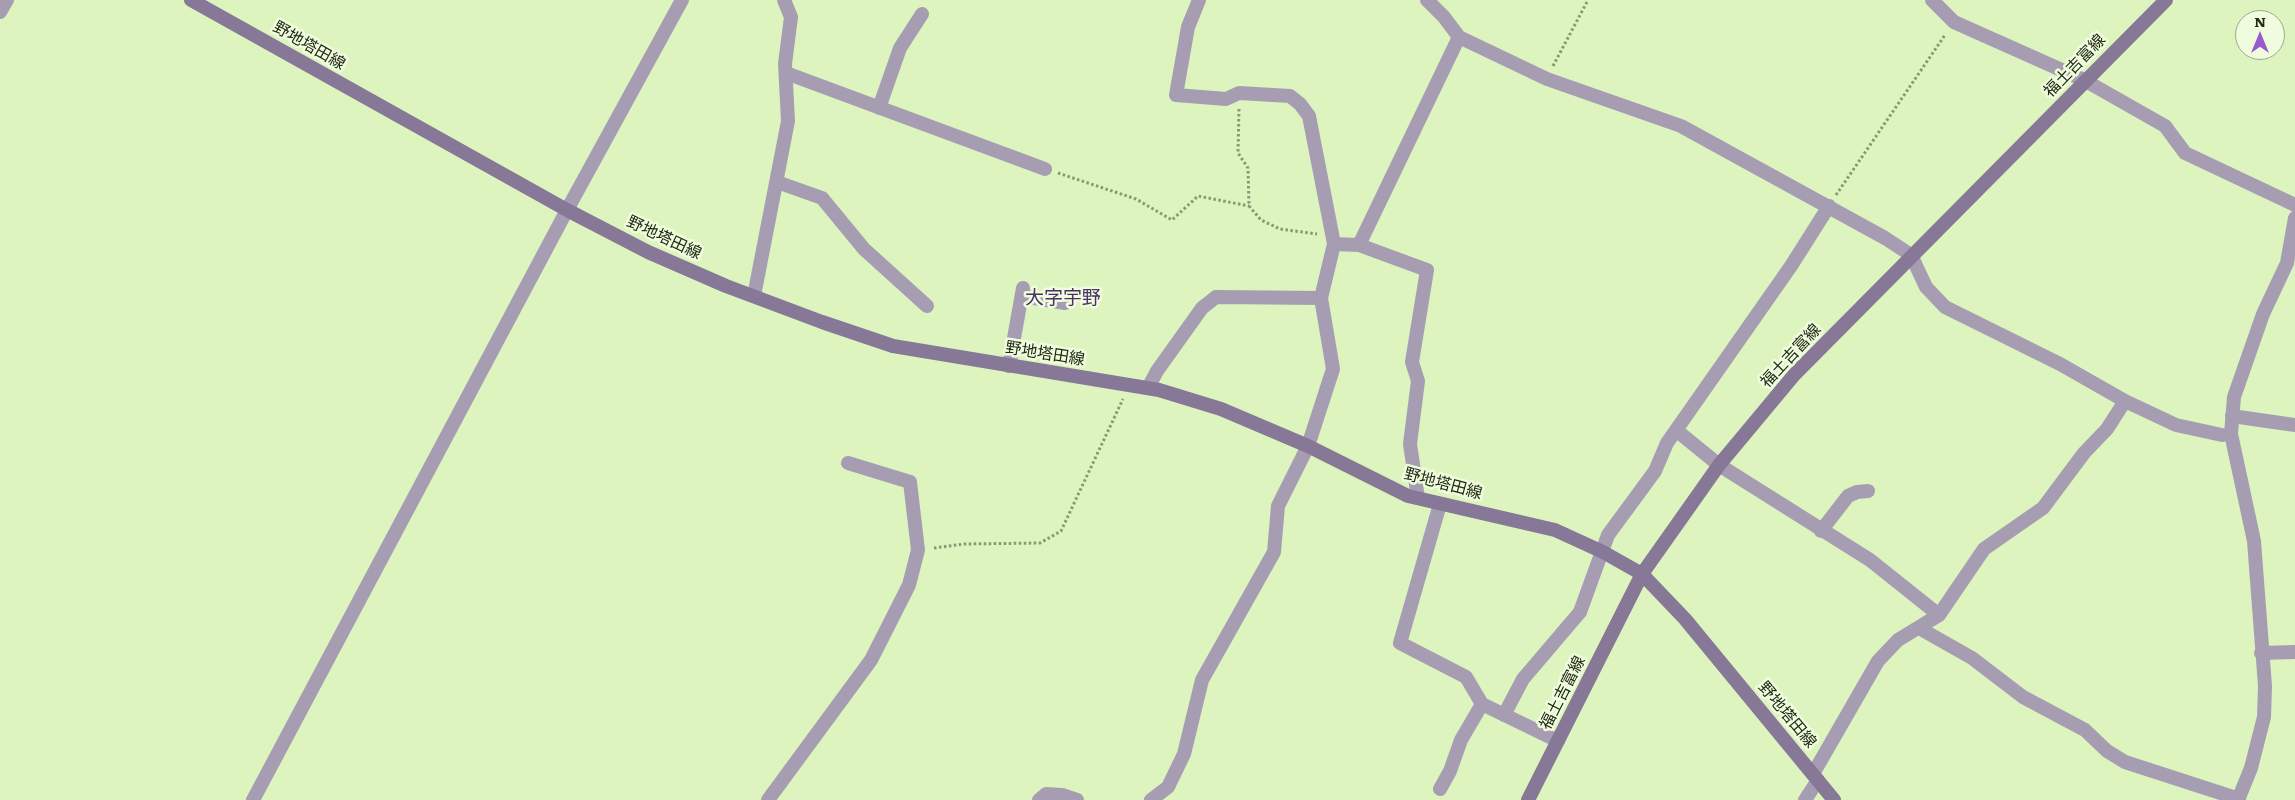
<!DOCTYPE html>
<html>
<head>
<meta charset="utf-8">
<style>
  body { margin:0 }
  #map { position:relative; width:2295px; height:800px; overflow:hidden; background:#ddf4bf; font-family:Literata,serif }
  canvas { display:block }
  .north { position:absolute; left:2235px; top:10px; width:50px; height:50px; box-sizing:border-box; background:#effdde; border:1px solid #9da88e; border-radius:50%; rotate:0deg; font-size:14px; font-weight:700; line-height:20px; text-align:center; color:#212915 }
  .north::after { content:''; display:block; margin:auto; width:18px; height:22px; background:#9959d0; clip-path:polygon(50% 0,100% 100%,50% 72%,0 100%) }
</style>
</head>
<body>
<div id="map">
<canvas width="2295" height="800"></canvas>
<div class="north">N</div>
</div>
<script>
const ctx = document.querySelector('canvas').getContext('2d');
ctx.lineJoin = 'round';
function poly(rows) {
  const path = new Path2D();
  for (const r of rows) {
    path.moveTo(r[0], r[1]);
    for (let i = 2; i < r.length; i += 2) path.lineTo(r[i], r[i + 1]);
  }
  return path;
}
function strokePath(path, color, width, dash) {
  ctx.strokeStyle = color;
  ctx.lineWidth = width;
  ctx.lineCap = dash ? 'butt' : 'round';
  ctx.setLineDash(dash || []);
  ctx.stroke(path);
}
function write(font, color, halo, rows, align = 'center') {
  ctx.font = font + ' Literata,"Noto Sans JP",serif';
  ctx.lineWidth = 5;
  ctx.setLineDash([]);
  ctx.textBaseline = 'middle';
  ctx.strokeStyle = halo;
  ctx.fillStyle = color;
  for (const [text, x, y, turn = 0] of rows) {
    ctx.save();
    ctx.translate(x, y);
    ctx.rotate((+turn || 0) * Math.PI / 180);
    ctx.textAlign = isNaN(turn) ? turn : align;
    if (halo) ctx.strokeText(text, 0, 0);
    ctx.fillText(text, 0, 0);
    ctx.restore();
  }
}
const path = poly([
  [1553,66,1588,0],
  [1239,109,1238,153,1248,168,1249,206,1261,220,1280,229,1317,234],
  [1058,173,1136,199,1172,220,1198,196,1249,206],
  [1836,195,1945,35],
  [934,548,964,544,1040,543,1061,531,1123,399]
]);
const minor = poly([
  [1199,0,1188,27,1176,95,1226,99,1239,93,1290,96,1300,104,1309,116,1334,244],
  [1427,0,1444,17,1459,37,1547,79,1681,126,1885,238,1911,255,1926,287,1945,307,2060,364,2125,401,2176,425,2222,435],
  [1932,0,1954,22,2084,80,2165,126,2185,153,2295,205],
  [0,12,7,0],
  [786,73,1045,169],
  [879,108,900,48,922,14],
  [777,182,822,198,864,249,927,306],
  [1359,245,1427,270,1412,362,1418,381,1410,444,1418,498],
  [754,296,788,121,785,64,791,17,784,0],
  [1022,296,1065,303],
  [1009,366,1023,288],
  [1148,388,1157,371,1202,308,1216,297,1321,298],
  [2232,416,2295,425],
  [1676,430,1719,465,1870,560,1939,615],
  [1440,504,1400,643,1466,677,1482,704,1558,741],
  [1821,531,1848,496,1857,492,1868,491],
  [1919,628,1972,658,2023,697,2085,730,2107,751,2125,762,2239,799],
  [2261,653,2295,652],
  [1504,715,1523,679,1580,612,1608,535,1655,471,1667,443,1791,266,1829,206],
  [1813,774,1878,661,1898,640,1939,615,1984,549,2043,508,2084,453,2107,429,2125,401],
  [1440,789,1450,771,1461,740,1482,704],
  [253,800,567,210,682,0],
  [768,800,871,660,909,585,918,550,910,482,848,463],
  [1039,800,1046,794,1062,795,1077,800],
  [1151,800,1168,787,1184,754,1202,680,1274,552,1278,506,1308,446,1333,369,1321,298,1334,244,1359,245,1459,37],
  [1805,800,1818,780],
  [2238,800,2251,768,2264,717,2265,686,2254,541,2231,434,2234,397,2263,314,2287,263,2295,218]
]);
const secondary = poly([
  [191,0,567,210,648,252,726,286,822,322,893,346,1159,390,1221,409,1308,446,1408,496,1555,530,1603,552,1642,574,1685,619,1834,800],
  [1528,800,1642,574,1719,465,1794,375,2166,0]
]);
const streetNames = [
  ["野地塔田線",309,46,30],
  ["福土吉富線",2075,66,-46],
  ["野地塔田線",664,238,25],
  ["野地塔田線",1045,354,9],
  ["福土吉富線",1791,356,-47],
  ["野地塔田線",1443,484,15],
  ["福土吉富線",1563,693,-63],
  ["野地塔田線",1787,715,50]
];
const quarterNames = [
  ["大字宇野",1063,298]
];
strokePath(path, '#889872', 3, [2.5, 2.5]);
strokePath(minor, '#a79db3', 14);
strokePath(secondary, '#877897', 14);
write('16px', '#212915', '#effdde', streetNames);
write('19px', '#4d2f68', '#effdde', quarterNames);
</script>
</body>
</html>
